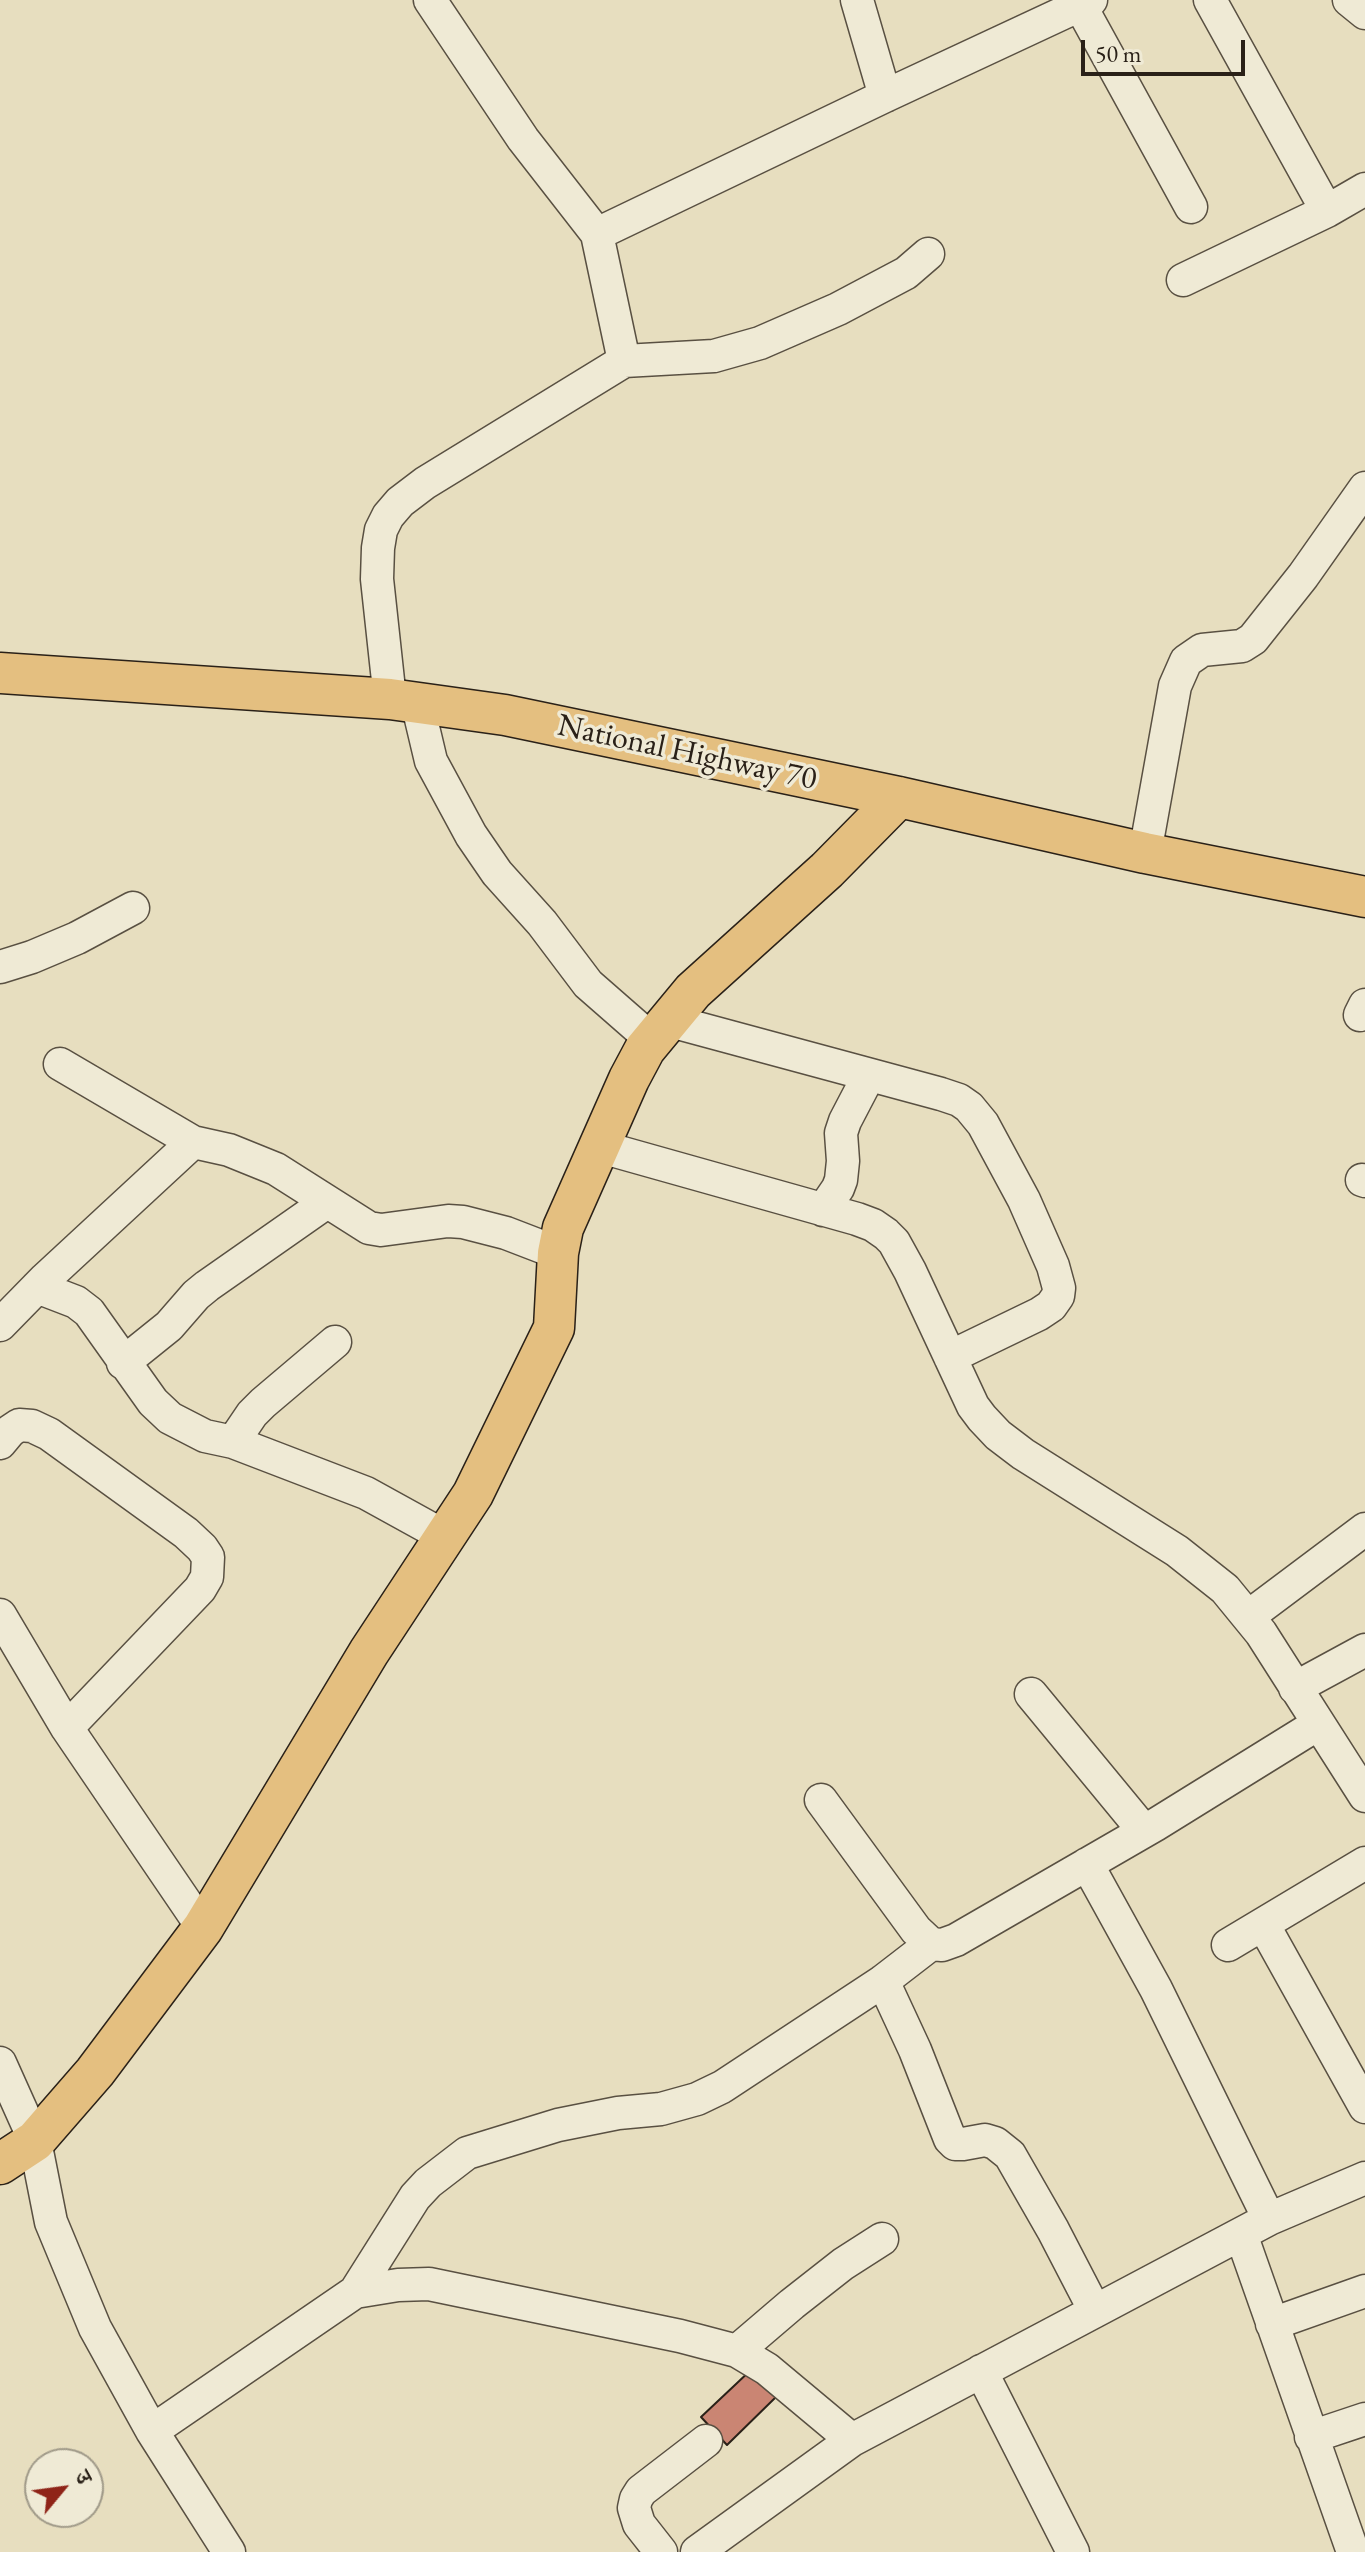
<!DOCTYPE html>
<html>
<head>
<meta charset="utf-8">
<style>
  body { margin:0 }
  #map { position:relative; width:1365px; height:2552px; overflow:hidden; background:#e7debf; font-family:"EB Garamond","Noto Serif Devanagari",serif }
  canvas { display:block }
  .north { position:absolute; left:24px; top:2448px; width:80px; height:80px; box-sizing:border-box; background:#efead5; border:2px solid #a09a89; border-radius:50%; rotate:61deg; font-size:22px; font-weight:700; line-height:32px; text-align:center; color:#2a2118 }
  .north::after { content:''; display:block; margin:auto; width:28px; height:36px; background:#8f2418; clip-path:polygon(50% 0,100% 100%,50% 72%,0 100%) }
  .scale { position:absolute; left:1081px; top:40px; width:164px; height:36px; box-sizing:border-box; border:4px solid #2a2118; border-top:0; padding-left:10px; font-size:24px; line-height:28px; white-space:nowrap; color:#2a2118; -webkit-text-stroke:6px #efead5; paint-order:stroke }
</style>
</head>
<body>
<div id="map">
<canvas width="1365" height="2552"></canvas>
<div class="north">उ</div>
<div class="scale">50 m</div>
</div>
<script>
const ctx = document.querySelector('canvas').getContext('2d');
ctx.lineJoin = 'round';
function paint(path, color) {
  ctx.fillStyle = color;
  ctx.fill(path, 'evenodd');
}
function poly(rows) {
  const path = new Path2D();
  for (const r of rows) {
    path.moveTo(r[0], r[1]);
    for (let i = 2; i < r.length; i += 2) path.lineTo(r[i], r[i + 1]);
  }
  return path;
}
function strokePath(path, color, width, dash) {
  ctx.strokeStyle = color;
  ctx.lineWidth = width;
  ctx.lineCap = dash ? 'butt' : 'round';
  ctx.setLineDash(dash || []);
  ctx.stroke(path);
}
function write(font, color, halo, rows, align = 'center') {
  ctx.font = font + ' "EB Garamond",serif';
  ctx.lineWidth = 7;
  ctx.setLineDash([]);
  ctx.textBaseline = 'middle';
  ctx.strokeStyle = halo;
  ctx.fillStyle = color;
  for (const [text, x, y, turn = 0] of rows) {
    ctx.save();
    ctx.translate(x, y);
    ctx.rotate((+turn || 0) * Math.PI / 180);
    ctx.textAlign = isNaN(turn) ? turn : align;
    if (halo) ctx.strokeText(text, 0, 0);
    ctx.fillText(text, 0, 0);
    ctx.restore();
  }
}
const building = poly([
  [753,2368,778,2395,727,2445,701,2417,753,2368]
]);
const minor = poly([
  [430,0,523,139,597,234,885,96,1091,0],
  [857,0,885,96],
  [1210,0,1327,211],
  [1349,0,1365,13],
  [1080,5,1191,207],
  [597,234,624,361,714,356,760,343,838,309,906,273,928,254],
  [1183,280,1327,211,1365,189],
  [390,699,377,579,378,548,381,530,388,516,400,502,425,483,624,361],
  [417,702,431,761,471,835,497,873,542,923,588,984,652,1040],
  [1145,853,1175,686,1186,661,1202,650,1242,646,1253,639,1303,576,1365,488],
  [0,967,32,957,77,938,133,908],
  [1360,1015,1365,1005],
  [667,1020,941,1094,959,1100,969,1107,983,1124,1024,1200,1053,1266,1059,1288,1058,1296,1051,1306,1039,1314,950,1357],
  [60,1064,193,1142,229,1150,276,1169,369,1228,381,1230,448,1221,463,1222,506,1233,558,1253],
  [601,1147,857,1219,873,1225,886,1234,894,1242,910,1271,973,1406,982,1418,998,1435,1023,1454,1177,1551,1225,1589,1261,1633,1365,1796],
  [1362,1180,1365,1181],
  [823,1210,838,1188,841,1180,843,1161,841,1133,845,1121,869,1075],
  [37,1287,76,1302,89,1312,153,1402,170,1418,205,1436,233,1442],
  [0,1325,45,1279,193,1142],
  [335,1342,263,1403,252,1414,233,1442,366,1493,444,1536],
  [123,1363,169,1326,196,1295,207,1286,327,1202],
  [0,1443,10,1431,19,1425,32,1426,49,1434,186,1533,202,1548,208,1557,207,1577,200,1589,67,1728],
  [0,1615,67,1728,203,1928],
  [1249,1616,1365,1529],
  [1295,1688,1365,1650],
  [1031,1694,1144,1831],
  [821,1800,916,1930,931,1944,942,1945,956,1940,1155,1825,1318,1724],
  [1087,1864,1156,1989,1269,2219],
  [1263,1924,1365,2107],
  [1228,1945,1365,1863],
  [883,1981,915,2050,950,2139,955,2144,963,2144,985,2140,995,2143,1010,2155,1053,2230,1095,2311],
  [0,2063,35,2141,51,2222,95,2328,152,2431,229,2552],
  [1241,2234,1353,2552],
  [355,2292,415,2197,428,2183,467,2153,558,2125,618,2113,661,2109,697,2099,722,2087,883,1981,931,1944],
  [1272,2324,1365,2291],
  [737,2351,792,2304,843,2264,882,2239],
  [981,2371,1073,2552],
  [152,2431,355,2292,398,2285,429,2284,680,2336,737,2351,767,2369,852,2440,1269,2219,1365,2178],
  [1311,2437,1365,2419],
  [661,2552,639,2524,634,2508,636,2499,641,2491,706,2441],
  [697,2552,852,2440]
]);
const major = poly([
  [0,673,390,699,505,715,899,797,1145,853,1365,897],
  [0,2164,35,2141,95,2072,203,1928,369,1652,473,1494,554,1328,558,1253,563,1228,629,1079,645,1049,693,991,827,870,899,797]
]);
const streetNames = [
  ["National Highway 70",687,753,12]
];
paint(building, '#ca8573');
strokePath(building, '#2a2118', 2);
strokePath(minor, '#595042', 35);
strokePath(major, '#2a2118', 43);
strokePath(minor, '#efead5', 32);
strokePath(major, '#e4bf80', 40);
write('32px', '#2a2118', '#efead5', streetNames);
</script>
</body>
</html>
